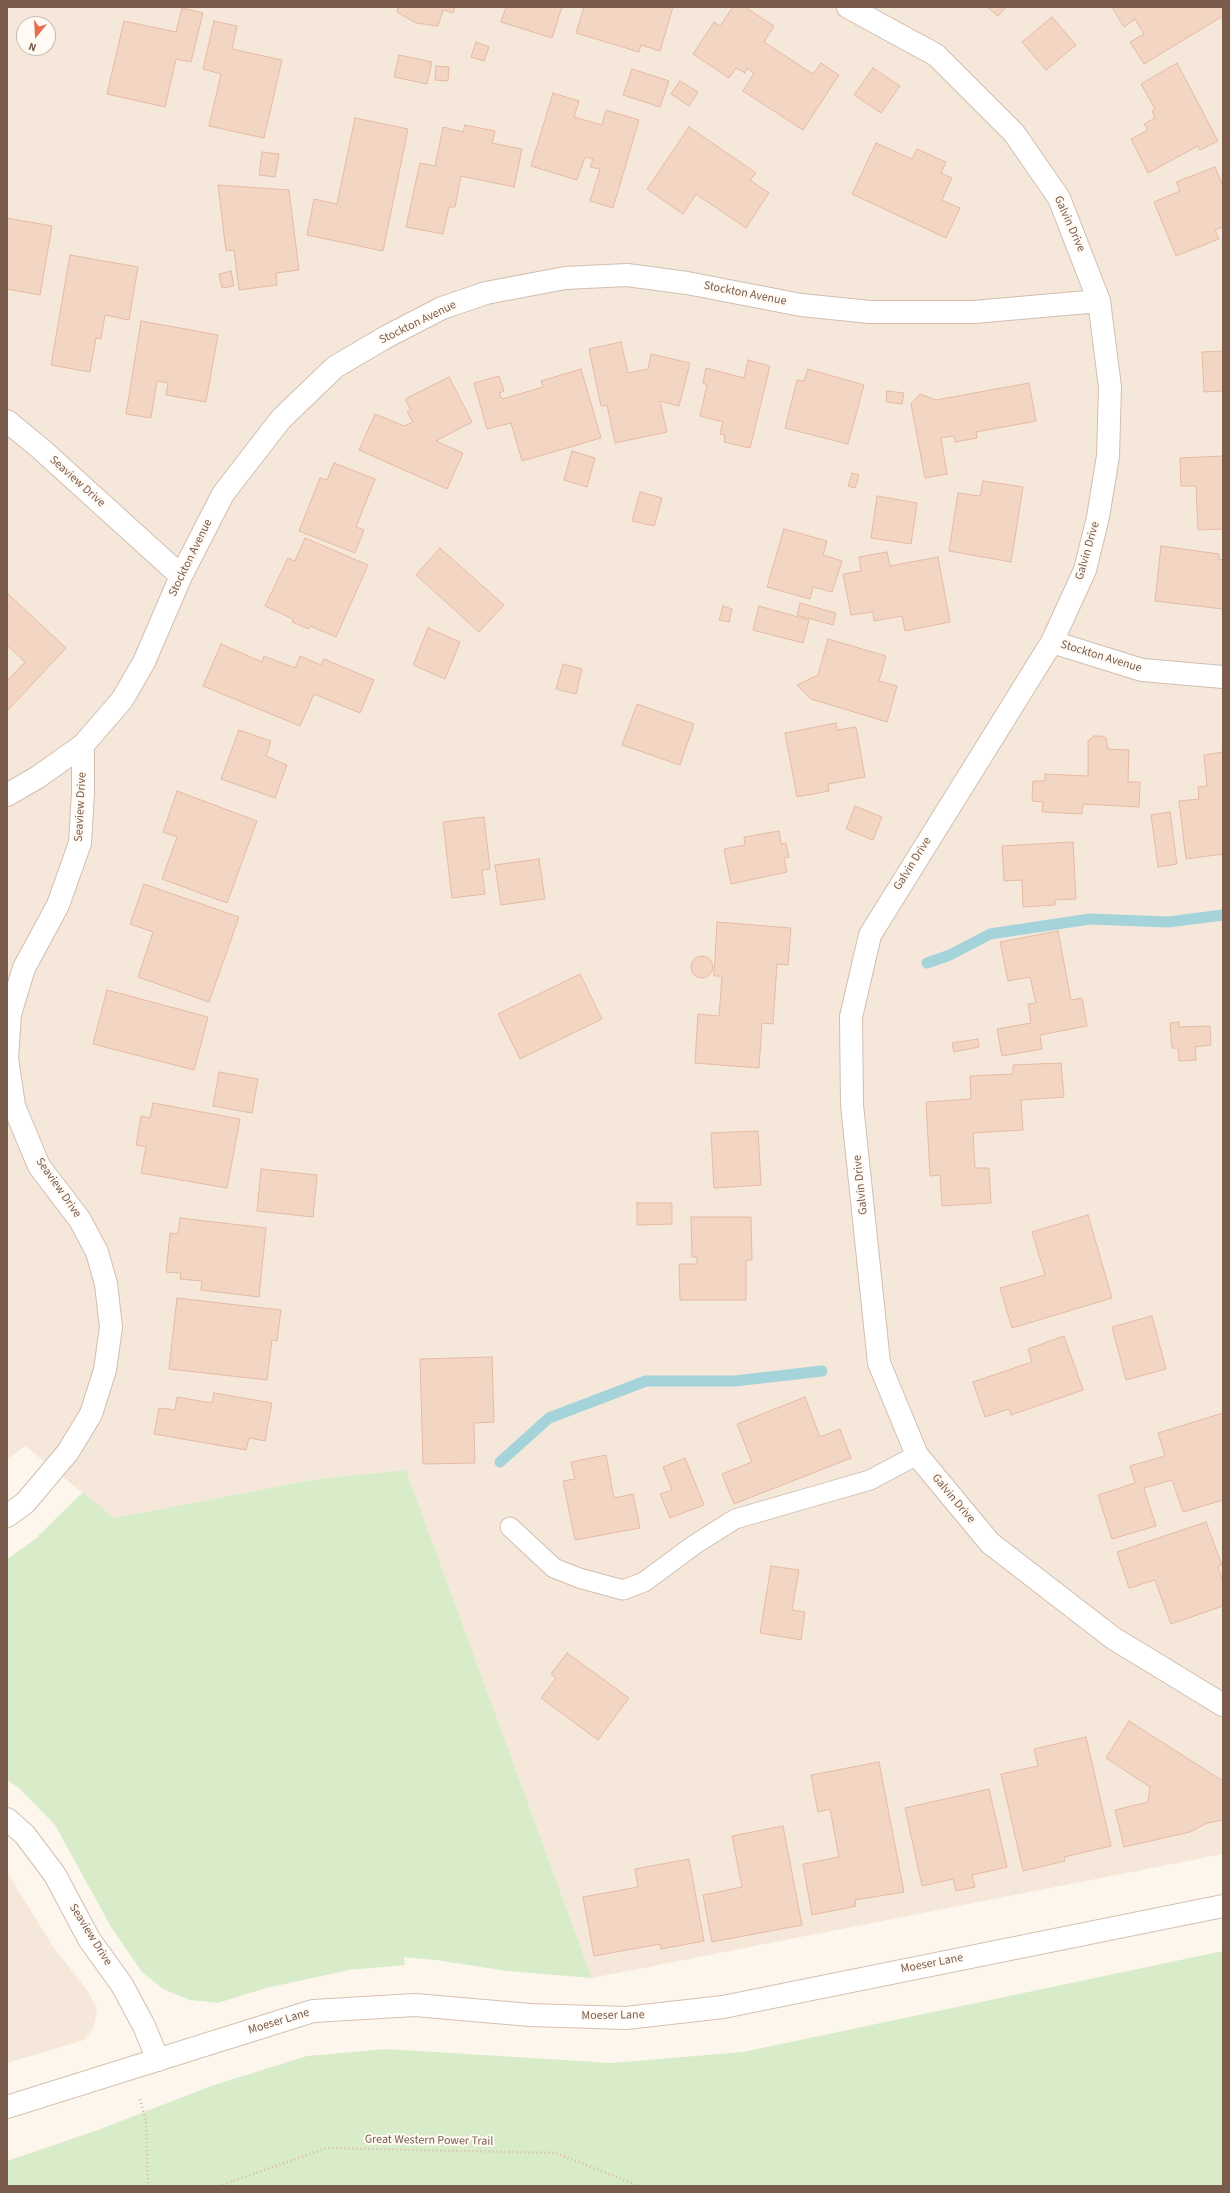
<!DOCTYPE html>
<html>
<head>
<meta charset="utf-8">
<style>
  body { margin:0 }
  #map { position:relative; width:1230px; height:2193px; overflow:hidden; background:#fdf6ec; font-family:"Source Sans 3",sans-serif }
  canvas { display:block }
  .frame { position:absolute; inset:0; border:8px solid #7a5c4d; pointer-events:none }
  .north { position:absolute; left:16px; top:16px; width:40px; height:40px; box-sizing:border-box; background:#fffaf3; border:1px solid #cabbb1; border-radius:50%; rotate:198deg; font-size:11px; font-weight:700; line-height:16px; text-align:center; color:#7a5c4d }
  .north::after { content:''; display:block; margin:auto; width:14px; height:18px; background:#e76f51; clip-path:polygon(50% 0,100% 100%,50% 72%,0 100%) }
</style>
</head>
<body>
<div id="map">
<canvas width="1230" height="2193"></canvas>
<div class="frame"></div>
<div class="north">N</div>
</div>
<script>
const ctx = document.querySelector('canvas').getContext('2d');
ctx.lineJoin = 'round';
function paint(path, color) {
  ctx.fillStyle = color;
  ctx.fill(path, 'evenodd');
}
function poly(rows) {
  const path = new Path2D();
  for (const r of rows) {
    if (r.length === 3) {
      path.moveTo(r[0] + r[2], r[1]);
      path.arc(r[0], r[1], r[2], 0, 2 * Math.PI);
      continue;
    }
    path.moveTo(r[0], r[1]);
    for (let i = 2; i < r.length; i += 2) path.lineTo(r[i], r[i + 1]);
  }
  return path;
}
function strokePath(path, color, width, dash) {
  ctx.strokeStyle = color;
  ctx.lineWidth = width;
  ctx.lineCap = dash ? 'butt' : 'round';
  ctx.setLineDash(dash || []);
  ctx.stroke(path);
}
function write(font, color, halo, rows, align = 'center') {
  ctx.font = font + ' "Source Sans 3",sans-serif';
  ctx.lineWidth = 4;
  ctx.setLineDash([]);
  ctx.textBaseline = 'middle';
  ctx.strokeStyle = halo;
  ctx.fillStyle = color;
  for (const [text, x, y, turn = 0] of rows) {
    ctx.save();
    ctx.translate(x, y);
    ctx.rotate((+turn || 0) * Math.PI / 180);
    ctx.textAlign = isNaN(turn) ? turn : align;
    if (halo) ctx.strokeText(text, 0, 0);
    ctx.fillText(text, 0, 0);
    ctx.restore();
  }
}
const residential = poly([
  [7,7,1223,7,1223,1854,592,1978,406,1470,317,1479,114,1518,25,1446,7,1459],
  [24,24,48,24,48,48,24,48],
  [7,1872,54,1948,87,1990,97,2008,94,2027,84,2040,7,2063]
]);
const green = poly([
  [406,1470,592,1978,507,1971,436,1960,404,1957,405,1965,349,1970,266,1988,218,2003,190,2000,163,1989,142,1972,111,1927,55,1825,18,1787,7,1780,7,1559,34,1540,83,1492,114,1518,317,1479],
  [1223,1951,1223,2186,7,2186,7,2161,98,2130,211,2086,307,2056,386,2049,612,2063,743,2052]
]);
const stream = poly([
  [927,963,950,955,990,934,1090,919,1168,922,1223,915],
  [500,1462,549,1418,646,1381,735,1381,822,1371]
]);
const building = poly([
  [398,7,455,7,453,13,443,10,438,26,416,23,397,12,398,7],
  [506,7,562,7,552,38,501,22,506,7],
  [584,7,673,7,660,51,641,45,639,52,576,33,584,7],
  [733,7,745,7,774,26,764,42,813,74,821,63,839,75,803,130,743,91,754,73,747,68,745,73,736,68,729,78,693,54,714,22,720,26,733,7],
  [987,7,1006,7,998,16,987,7],
  [1112,7,1223,7,1223,16,1144,64,1130,42,1144,34,1135,19,1124,27,1112,7],
  [182,8,203,13,191,62,176,59,165,107,107,94,124,21,176,32,182,8],
  [1052,17,1076,45,1046,70,1022,42,1052,17],
  [214,21,237,26,232,49,282,60,264,138,209,126,221,74,203,69,214,21],
  [476,42,489,47,484,61,471,57,476,42],
  [399,55,432,62,427,84,394,77,399,55],
  [1177,63,1218,141,1200,150,1198,146,1148,173,1131,139,1148,130,1144,124,1155,118,1152,111,1155,109,1141,84,1177,63],
  [436,66,449,67,448,81,435,80,436,66],
  [873,68,900,86,881,113,854,95,873,68],
  [632,69,669,81,660,107,623,95,632,69],
  [680,81,698,92,689,106,671,94,680,81],
  [553,93,579,101,574,117,602,125,606,110,639,120,613,208,590,201,600,169,590,167,593,159,585,157,577,180,531,166,553,93],
  [355,118,408,129,383,251,307,235,314,199,337,204,355,118],
  [465,125,495,131,492,143,522,149,514,187,461,176,455,207,449,207,443,234,406,227,420,163,435,166,443,127,463,132,465,125],
  [689,127,756,173,750,180,769,193,746,228,696,194,683,214,647,189,689,127],
  [876,143,912,159,917,149,946,162,941,173,952,178,942,200,960,208,946,238,852,194,876,143],
  [262,152,279,154,275,177,259,175,262,152],
  [1215,167,1223,186,1223,227,1215,230,1219,239,1176,256,1154,202,1180,191,1176,182,1215,167],
  [218,185,289,190,299,270,276,273,277,285,239,290,234,250,226,251,218,185],
  [7,218,52,226,40,295,7,289,7,218],
  [70,255,138,267,129,320,105,315,101,339,96,338,90,372,51,365,70,255],
  [231,271,234,286,222,288,219,274,231,271],
  [141,321,218,335,206,402,166,395,168,383,157,381,151,418,126,414,141,321],
  [621,342,628,373,648,369,651,354,690,363,679,406,660,401,667,432,615,443,607,405,601,406,589,349,621,342],
  [1223,351,1223,391,1204,392,1202,352,1223,351],
  [748,360,770,366,750,448,724,442,725,435,720,434,723,422,700,416,707,385,703,383,706,368,744,378,748,360],
  [581,369,601,438,522,461,511,423,487,429,474,383,499,376,504,391,499,393,502,399,543,387,541,381,581,369],
  [808,369,864,385,848,444,785,428,797,380,804,381,808,369],
  [449,377,472,422,436,441,463,453,447,489,359,450,375,414,404,426,413,422,407,412,411,410,405,399,449,377],
  [1029,383,1036,421,976,432,977,438,955,442,954,436,941,438,947,474,925,478,911,404,920,394,936,400,1029,383],
  [887,391,904,393,902,404,886,402,887,391],
  [572,451,595,458,587,487,564,480,572,451],
  [1223,456,1223,529,1198,530,1196,486,1181,486,1180,458,1223,456],
  [334,463,375,479,356,527,364,530,355,553,299,531,320,478,327,480,334,463],
  [852,473,859,475,855,488,848,486,852,473],
  [983,481,1023,487,1011,562,949,551,958,493,980,496,983,481],
  [640,492,662,498,654,526,632,521,640,492],
  [877,496,917,503,911,544,871,538,877,496],
  [784,529,827,541,823,555,842,561,832,592,813,587,810,599,767,587,784,529],
  [305,538,368,565,336,637,310,626,309,629,292,622,293,619,265,606,288,558,295,561,305,538],
  [1161,546,1219,554,1219,559,1223,560,1223,609,1155,601,1161,546],
  [440,548,504,605,479,632,416,575,440,548],
  [887,552,890,566,938,557,950,622,905,631,902,616,874,621,873,612,851,615,843,574,861,571,859,557,887,552],
  [7,593,66,648,7,711,7,681,25,662,7,645,7,593],
  [800,603,836,613,833,625,797,615,800,603],
  [723,606,732,609,729,622,719,620,723,606],
  [759,606,809,620,803,643,753,630,759,606],
  [428,628,460,642,445,679,413,665,428,628],
  [828,639,886,656,879,681,897,686,887,722,811,699,797,685,818,675,828,639],
  [221,644,262,662,264,656,295,668,300,656,321,665,324,659,374,680,360,713,314,694,300,726,203,686,221,644],
  [563,664,582,669,576,694,556,689,563,664],
  [637,704,694,724,680,765,622,745,637,704],
  [836,723,837,730,856,727,865,777,828,784,829,791,797,797,785,733,836,723],
  [239,730,271,741,266,756,287,765,275,798,221,779,239,730],
  [1094,736,1102,736,1106,738,1108,749,1129,750,1128,782,1140,782,1139,807,1083,804,1082,814,1042,812,1043,802,1032,801,1033,781,1045,781,1045,774,1088,776,1088,741,1094,736],
  [1223,752,1223,854,1186,859,1179,801,1199,799,1198,787,1207,786,1204,755,1223,752],
  [177,791,257,821,227,903,162,879,177,837,163,832,177,791],
  [855,806,882,817,873,840,846,829,855,806],
  [1170,812,1177,864,1158,867,1151,815,1170,812],
  [484,817,490,869,482,870,485,894,452,898,443,822,484,817],
  [779,831,781,844,786,843,789,857,784,858,787,872,731,884,724,849,745,845,744,837,779,831],
  [1073,842,1076,899,1055,900,1055,905,1023,907,1022,880,1004,881,1002,846,1073,842],
  [539,859,545,899,501,905,495,865,539,859],
  [144,884,239,917,209,1002,138,977,153,932,130,924,144,884],
  [717,922,791,928,788,965,777,964,773,1024,762,1023,759,1068,695,1063,698,1014,719,1016,722,976,714,976,717,922],
  [1058,931,1071,1000,1082,998,1087,1026,1040,1035,1042,1049,1002,1056,997,1029,1031,1023,1028,1004,1036,1003,1030,977,1008,981,1000,942,1058,931],
  [702,967,11],
  [580,974,602,1019,520,1059,498,1014,580,974],
  [107,990,208,1017,194,1070,93,1044,107,990],
  [1179,1022,1179,1027,1210,1026,1211,1045,1195,1047,1196,1060,1179,1061,1178,1048,1172,1048,1170,1023,1179,1022],
  [978,1039,979,1047,954,1052,952,1043,978,1039],
  [1061,1063,1064,1097,1021,1100,1023,1130,973,1133,975,1168,989,1168,991,1203,942,1206,940,1175,930,1176,926,1102,971,1099,970,1076,1013,1074,1013,1065,1061,1063],
  [219,1072,258,1079,252,1113,213,1106,219,1072],
  [153,1103,240,1119,227,1188,141,1173,146,1147,136,1145,141,1116,150,1118,153,1103],
  [758,1131,761,1185,714,1188,711,1133,758,1131],
  [261,1169,317,1175,313,1217,257,1211,261,1169],
  [637,1203,672,1203,672,1224,637,1225,637,1203],
  [1088,1215,1112,1298,1012,1328,1000,1288,1045,1275,1032,1232,1088,1215],
  [691,1217,751,1217,752,1260,746,1260,746,1300,680,1300,679,1264,697,1264,697,1257,692,1257,691,1217],
  [180,1218,266,1228,259,1297,201,1290,202,1281,180,1279,181,1273,166,1272,170,1233,178,1234,180,1218],
  [177,1298,281,1310,277,1341,272,1340,267,1380,169,1369,177,1298],
  [1152,1316,1166,1369,1126,1380,1112,1327,1152,1316],
  [1064,1336,1083,1390,1011,1415,1009,1409,985,1417,973,1382,1032,1362,1028,1349,1064,1336],
  [492,1357,494,1422,474,1423,475,1463,423,1464,420,1359,492,1357],
  [214,1393,272,1403,265,1441,249,1438,246,1450,154,1434,159,1408,175,1410,177,1397,212,1403,214,1393],
  [805,1397,820,1437,840,1429,851,1458,734,1504,722,1474,752,1462,737,1424,805,1397],
  [1223,1413,1223,1500,1183,1512,1172,1480,1144,1488,1156,1526,1112,1539,1098,1495,1135,1483,1130,1466,1165,1456,1158,1433,1223,1413],
  [606,1455,614,1498,633,1494,640,1528,575,1540,563,1481,575,1479,571,1462,606,1455],
  [685,1458,704,1505,670,1518,660,1494,672,1490,663,1467,685,1458],
  [1206,1522,1222,1565,1218,1567,1223,1581,1223,1606,1171,1624,1155,1580,1129,1588,1117,1552,1206,1522],
  [771,1566,799,1570,792,1610,805,1612,801,1640,760,1633,771,1566],
  [567,1653,629,1698,598,1740,541,1698,556,1678,551,1674,567,1653],
  [1129,1721,1223,1781,1223,1820,1207,1823,1190,1832,1124,1847,1115,1810,1148,1802,1150,1787,1106,1758,1129,1721],
  [1086,1737,1111,1846,1064,1857,1065,1861,1023,1871,1001,1774,1038,1766,1034,1749,1086,1737],
  [879,1762,904,1892,855,1900,856,1906,812,1915,803,1864,839,1857,830,1809,818,1812,811,1775,879,1762],
  [989,1789,1007,1867,972,1875,975,1887,956,1891,953,1879,922,1886,905,1808,989,1789],
  [783,1826,802,1925,712,1942,703,1895,742,1887,732,1836,783,1826],
  [689,1859,704,1941,661,1949,660,1944,594,1956,583,1897,638,1887,635,1869,689,1859]
]);
const path = poly([
  [140,2099,146,2122,148,2186],
  [219,2186,327,2148,556,2153,639,2186]
]);
const lane = poly([
  [510,1527,554,1568,579,1578,623,1590,644,1582,694,1545,735,1519,870,1480,917,1455]
]);
const street = poly([
  [848,7,936,55,1014,133,1059,198,1099,301,1110,387,1108,456,1098,517,1085,570,1052,642,870,935,851,1017,852,1105,879,1363,917,1455,990,1543,1113,1638,1223,1705],
  [7,421,41,449,181,576],
  [1052,642,1142,670,1223,677],
  [7,795,38,777,83,745,122,700,144,662,181,576,223,494,281,419,335,367,386,337,442,308,486,293,565,278,627,275,687,283,801,305,870,312,974,312,1099,301],
  [7,1516,25,1503,68,1452,91,1414,105,1370,111,1327,106,1284,97,1252,80,1220,39,1166,14,1106,7,1058,10,1014,24,968,58,905,80,843,83,792,83,745],
  [7,1819,25,1835,55,1875,89,1939,122,1985,144,2026,158,2060]
]);
const secondary = poly([
  [7,2107,313,2011,415,2005,530,2015,626,2018,723,2007,1223,1906]
]);
const streetNames = [
  ["Galvin Drive",1069,224,66],
  ["Stockton Avenue",745,294,11],
  ["Stockton Avenue",418,323,-26],
  ["Seaview Drive",77,482,42],
  ["Galvin Drive",1088,551,-74],
  ["Stockton Avenue",191,558,-64],
  ["Stockton Avenue",1101,657,17],
  ["Seaview Drive",81,807,-87],
  ["Galvin Drive",913,864,-58],
  ["Galvin Drive",861,1185,-96],
  ["Seaview Drive",58,1188,55],
  ["Galvin Drive",953,1499,50],
  ["Seaview Drive",90,1935,58],
  ["Moeser Lane",932,1964,-11],
  ["Moeser Lane",613,2016,-1],
  ["Moeser Lane",279,2022,-17],
  ["Great Western Power Trail",429,2141,1]
];
paint(residential, '#f5e8da');
paint(green, '#d8ecc9');
strokePath(stream, '#a5d3da', 11);
paint(building, '#f3d5c3');
strokePath(building, '#e6bba3', 1);
strokePath(lane, '#d1beb0', 21);
strokePath(street, '#d1beb0', 24);
strokePath(secondary, '#d6c0b0', 24);
strokePath(path, '#d9b8a5', 2.5, [1, 3]);
strokePath(lane, '#fff', 19);
strokePath(street, '#fff', 22);
strokePath(secondary, '#fff', 22);
write('12px', '#7a5c4d', '#fffaf3', streetNames);
</script>
</body>
</html>
